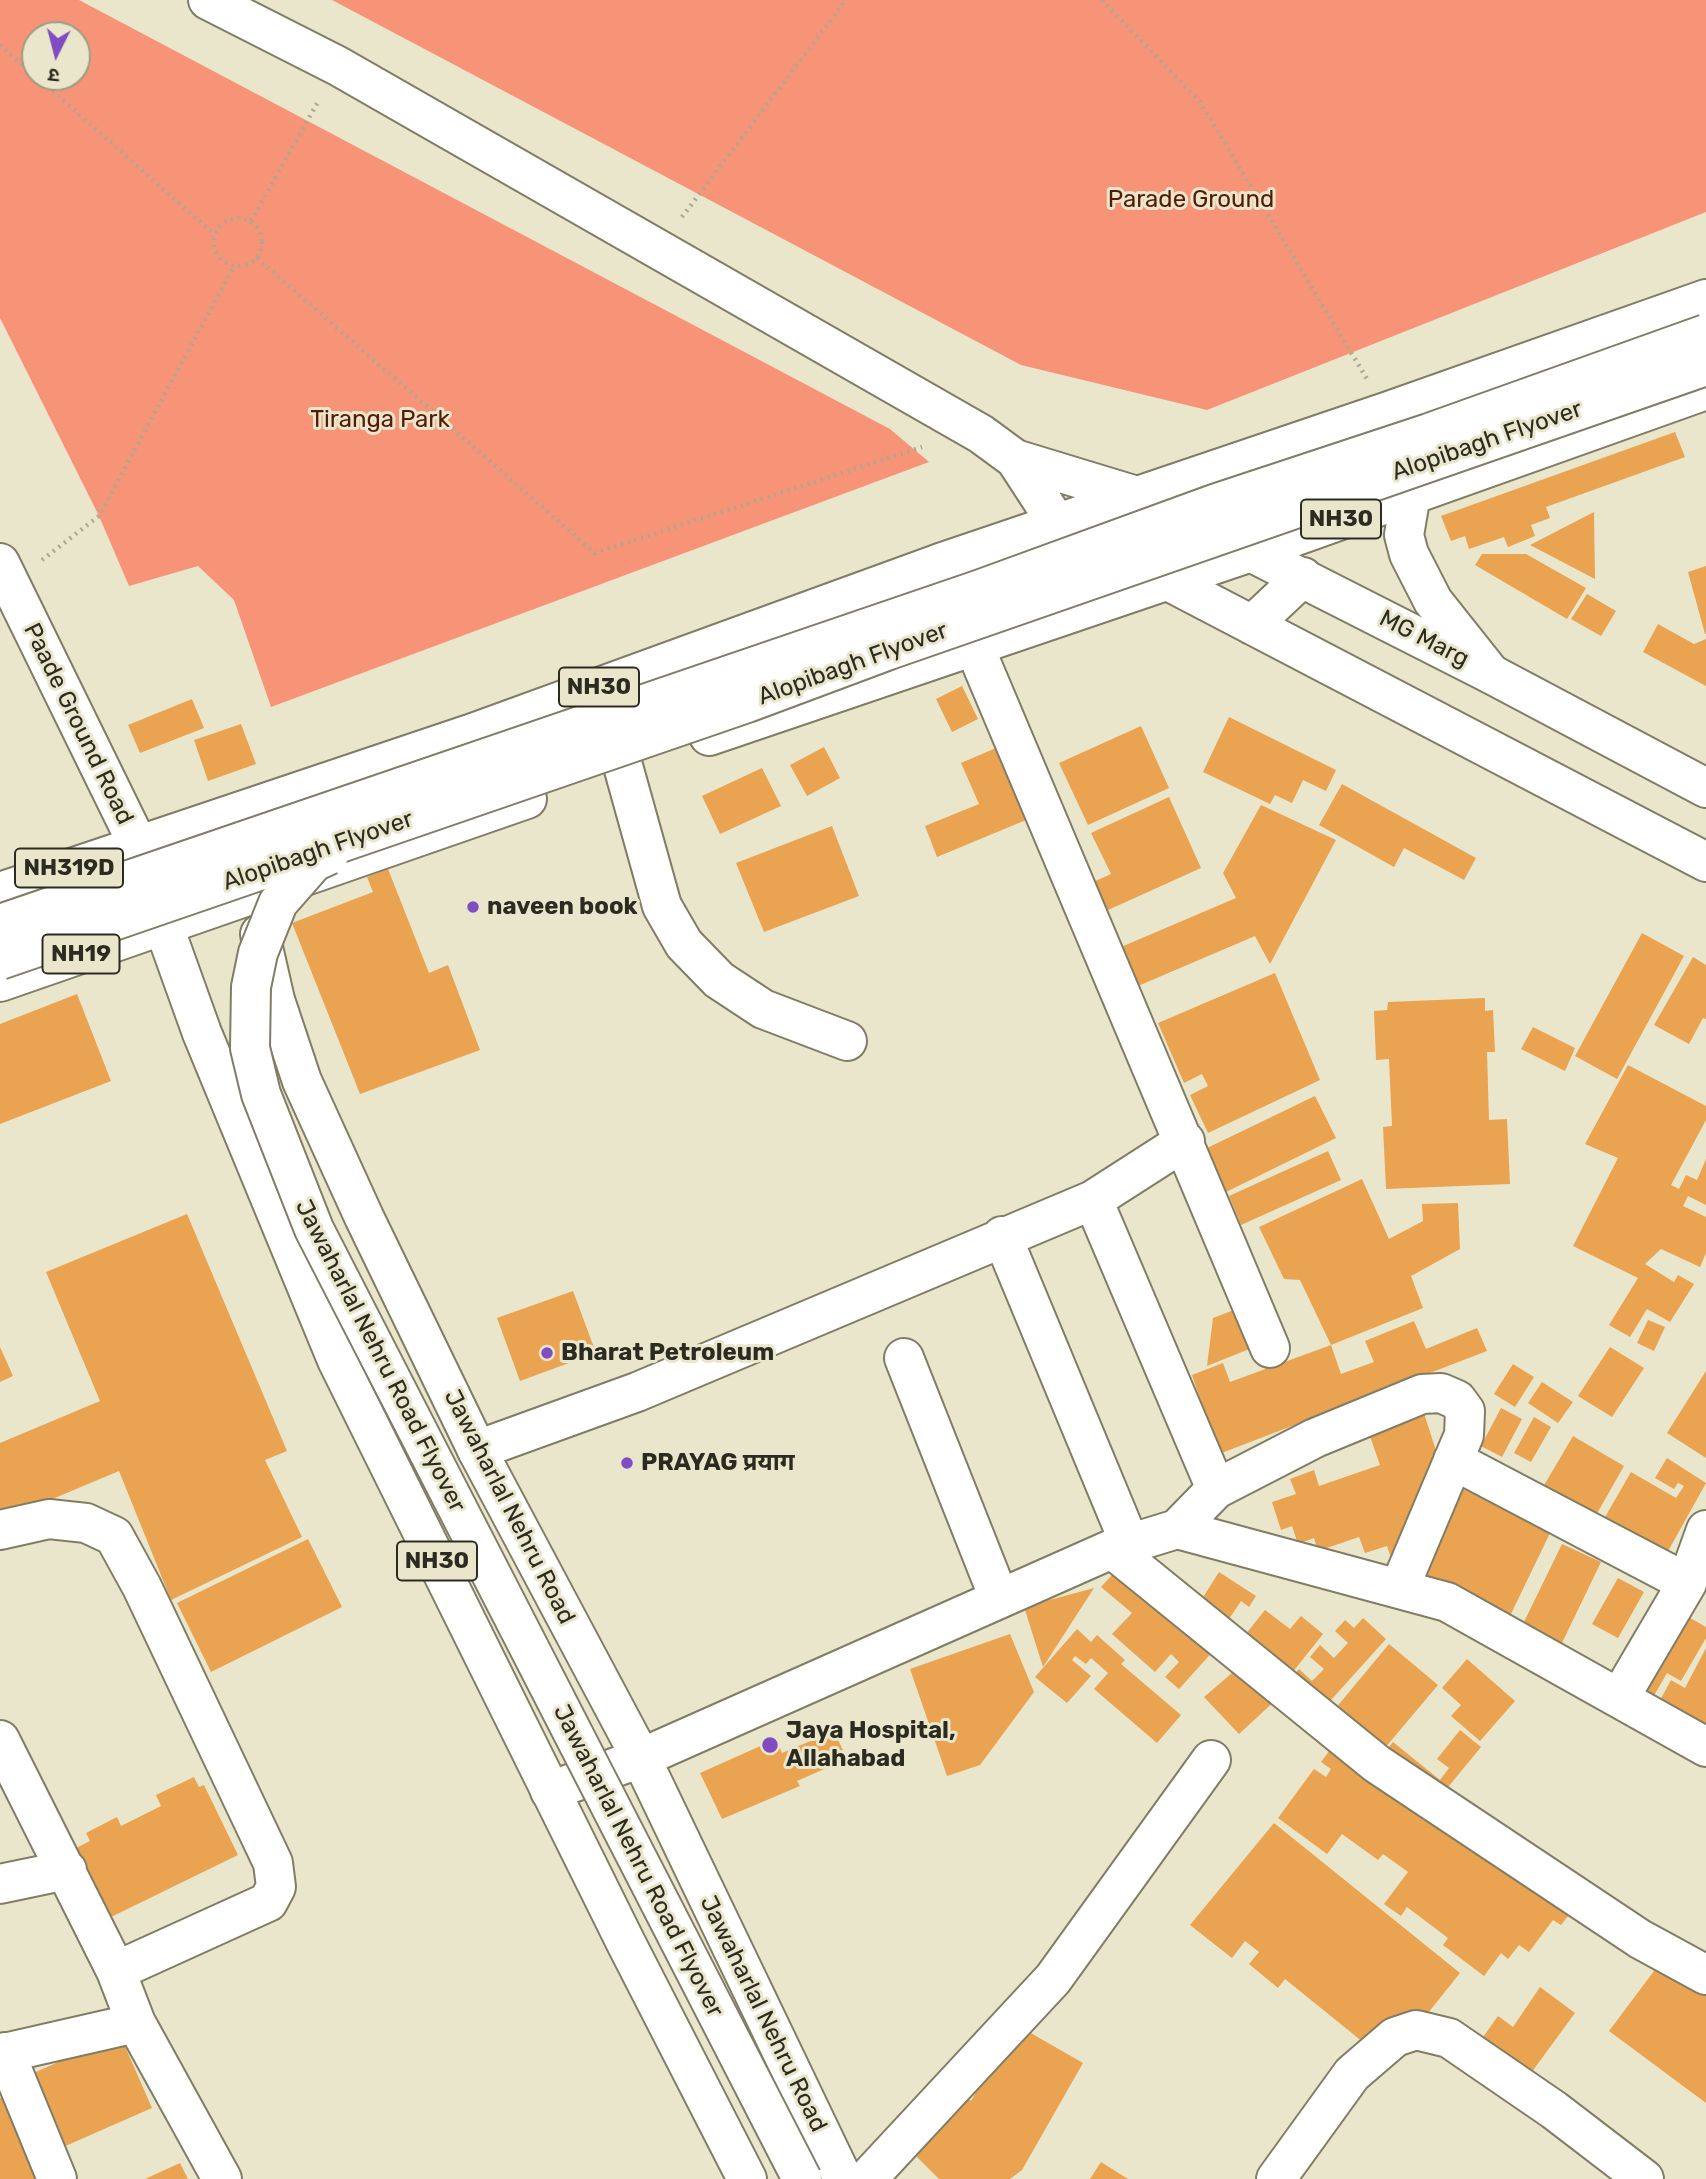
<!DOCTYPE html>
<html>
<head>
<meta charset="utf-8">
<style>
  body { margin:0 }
  #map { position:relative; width:1706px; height:2179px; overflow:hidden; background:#eae6cb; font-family:Rubik,"Noto Sans Devanagari",sans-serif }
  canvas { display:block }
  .north { position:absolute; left:21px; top:21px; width:70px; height:70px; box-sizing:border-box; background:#eae6cb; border:2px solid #9e9b87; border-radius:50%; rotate:186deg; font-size:19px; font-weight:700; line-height:28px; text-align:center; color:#2c2b21 }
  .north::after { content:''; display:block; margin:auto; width:24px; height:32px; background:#814bc2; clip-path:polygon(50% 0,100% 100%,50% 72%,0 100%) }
</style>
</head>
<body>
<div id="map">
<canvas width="1706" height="2179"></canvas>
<div class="north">उ</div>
</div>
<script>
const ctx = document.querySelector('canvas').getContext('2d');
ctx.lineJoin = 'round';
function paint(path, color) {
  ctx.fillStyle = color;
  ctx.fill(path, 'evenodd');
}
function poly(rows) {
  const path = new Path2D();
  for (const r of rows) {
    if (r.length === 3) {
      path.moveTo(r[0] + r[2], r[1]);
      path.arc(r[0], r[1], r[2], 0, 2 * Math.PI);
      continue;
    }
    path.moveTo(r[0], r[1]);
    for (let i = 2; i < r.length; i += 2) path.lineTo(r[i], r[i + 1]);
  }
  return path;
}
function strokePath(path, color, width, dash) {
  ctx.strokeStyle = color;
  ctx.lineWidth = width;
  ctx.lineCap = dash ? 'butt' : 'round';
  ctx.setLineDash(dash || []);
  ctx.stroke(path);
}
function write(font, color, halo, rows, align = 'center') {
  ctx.font = font + ' Rubik,"Noto Sans Devanagari",sans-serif';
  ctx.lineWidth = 6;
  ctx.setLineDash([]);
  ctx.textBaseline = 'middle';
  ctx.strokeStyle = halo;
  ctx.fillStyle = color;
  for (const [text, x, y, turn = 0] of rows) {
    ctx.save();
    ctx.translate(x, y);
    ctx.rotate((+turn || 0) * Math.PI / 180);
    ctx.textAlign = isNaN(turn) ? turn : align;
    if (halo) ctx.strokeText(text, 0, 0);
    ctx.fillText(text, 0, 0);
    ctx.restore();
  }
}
const green = poly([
  [0,0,79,0,890,429,929,462,271,707,234,600,198,566,129,586,99,516,0,318],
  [77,35,77,77,35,77,35,35],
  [332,0,1706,0,1706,212,1207,410,1021,365]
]);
const building = poly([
  [1675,432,1685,457,1546,507,1550,518,1531,525,1535,536,1508,547,1504,537,1469,549,1465,536,1451,541,1441,516],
  [1594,512,1595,579,1530,545],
  [1482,554,1526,554,1586,588,1567,619,1475,565],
  [1706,566,1706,634,1705,634,1688,572],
  [1587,594,1616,611,1601,636,1571,619],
  [1658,624,1694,644,1706,639,1706,686,1643,652],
  [962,686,978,719,952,732,936,699],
  [192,699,204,728,140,753,128,725],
  [1229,717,1336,770,1326,791,1303,780,1292,803,1275,795,1270,804,1203,772],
  [241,724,256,764,208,781,194,740],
  [1141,726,1169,788,1088,825,1059,763],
  [824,747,840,778,807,796,790,765],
  [996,748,1026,820,937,857,925,826,979,804,961,763],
  [762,768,781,806,720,834,702,796],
  [1342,784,1476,858,1464,880,1404,848,1394,867,1319,825],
  [1169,797,1201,868,1097,915,1084,886,1111,874,1091,833],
  [1261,805,1336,840,1270,964,1255,936,1138,986,1121,947,1236,898,1223,873],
  [832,826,859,896,764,932,736,863],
  [388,869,429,973,448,965,480,1050,360,1094,292,923,373,892,367,877],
  [1642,933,1684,956,1617,1079,1575,1056],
  [1693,957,1706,965,1706,1019,1703,1018,1689,1044,1654,1025],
  [1275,973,1320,1080,1208,1133,1190,1095,1208,1086,1202,1074,1184,1083,1158,1023],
  [77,994,111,1081,0,1124,0,1024],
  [1485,998,1485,1011,1493,1010,1495,1052,1487,1052,1489,1120,1507,1119,1510,1184,1386,1189,1383,1127,1392,1126,1389,1059,1376,1060,1374,1011,1387,1010,1388,1002],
  [1533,1027,1575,1048,1565,1071,1521,1049],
  [1628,1065,1706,1106,1706,1120,1671,1185,1679,1189,1686,1175,1697,1180,1706,1159,1706,1205,1688,1196,1683,1206,1706,1217,1706,1253,1700,1267,1661,1249,1645,1264,1674,1282,1678,1275,1694,1284,1670,1322,1647,1309,1630,1337,1609,1325,1638,1278,1573,1246,1618,1158,1585,1144],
  [1315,1096,1336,1138,1226,1192,1205,1149],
  [1328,1151,1341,1180,1241,1225,1229,1196],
  [1362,1179,1389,1239,1423,1221,1422,1204,1458,1203,1460,1249,1411,1276,1423,1308,1331,1345,1300,1280,1284,1279,1259,1227],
  [187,1214,287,1451,265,1460,302,1537,171,1600,119,1471,0,1521,0,1443,100,1401,46,1272],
  [573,1291,596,1353,520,1381,497,1318],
  [1247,1305,1262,1344,1207,1366,1213,1318],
  [1648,1320,1665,1327,1654,1351,1637,1343],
  [1414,1321,1426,1349,1477,1328,1487,1351,1219,1454,1192,1375,1223,1363,1230,1382,1331,1345,1341,1374,1374,1362,1365,1341],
  [0,1347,13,1376,0,1382],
  [1610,1347,1644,1368,1612,1417,1578,1396],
  [1513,1364,1534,1377,1515,1407,1494,1394],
  [1706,1371,1706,1458,1667,1433],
  [1542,1382,1573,1402,1558,1423,1528,1403],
  [1421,1404,1439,1460,1412,1548,1390,1555,1387,1546,1365,1553,1359,1537,1318,1551,1314,1538,1298,1544,1292,1526,1281,1530,1272,1502,1296,1494,1290,1479,1314,1470,1319,1486,1380,1465,1365,1422],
  [1501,1408,1522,1419,1502,1457,1481,1446],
  [1534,1417,1551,1427,1531,1462,1514,1453],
  [1573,1436,1624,1466,1595,1517,1543,1487],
  [1667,1458,1706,1483,1667,1553,1597,1531,1631,1472,1676,1498,1684,1486,1678,1483,1674,1489,1655,1478],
  [1463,1489,1551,1531,1510,1616,1422,1573],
  [308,1539,342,1607,211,1672,177,1603],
  [1562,1544,1601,1562,1561,1645,1522,1626],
  [1122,1564,1216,1648,1179,1689,1165,1677,1179,1662,1171,1654,1155,1672,1112,1634,1132,1613,1101,1587],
  [1219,1572,1256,1596,1249,1607,1241,1601,1229,1619,1240,1627,1235,1635,1195,1610],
  [1618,1578,1644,1592,1618,1638,1592,1624],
  [1094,1588,1043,1667,1024,1607],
  [1265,1610,1290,1629,1301,1616,1323,1634,1288,1678,1241,1640],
  [1678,1611,1706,1627,1706,1638,1681,1681,1667,1673,1652,1699,1633,1689],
  [1363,1618,1386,1639,1322,1710,1289,1680,1299,1669,1312,1681,1324,1669,1310,1657,1320,1645,1334,1658,1348,1643,1335,1631,1345,1620,1354,1628],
  [1077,1629,1091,1642,1097,1635,1125,1660,1121,1664,1181,1715,1157,1743,1094,1689,1108,1673,1091,1658,1086,1664,1075,1656,1072,1660,1091,1676,1067,1703,1035,1677],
  [1010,1634,1034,1692,980,1765,947,1776,910,1669],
  [1389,1644,1438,1685,1379,1755,1330,1715],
  [1706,1648,1706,1729,1658,1704,1671,1680,1685,1688],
  [1217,1657,1278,1698,1239,1734,1204,1697,1232,1673],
  [1467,1659,1515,1701,1480,1741,1451,1716,1461,1705,1442,1688],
  [1460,1730,1481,1747,1435,1803,1380,1758,1393,1742,1440,1780,1449,1768,1437,1759],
  [834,1731,847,1759,797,1781,800,1786,722,1819,700,1773,776,1739,782,1753],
  [1338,1739,1572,1911,1561,1925,1553,1920,1529,1952,1519,1945,1508,1959,1501,1953,1484,1976,1443,1945,1448,1938,1407,1907,1401,1916,1384,1904,1408,1872,1383,1854,1378,1860,1342,1834,1327,1854,1278,1818,1314,1769,1326,1777,1331,1769,1321,1762],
  [194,1777,199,1787,204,1785,238,1855,109,1918,74,1849,90,1841,86,1833,117,1817,121,1826,161,1806,156,1795],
  [1274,1823,1460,1973,1416,2028,1374,2051,1285,1979,1278,1988,1249,1964,1259,1952,1245,1941,1232,1958,1190,1925],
  [1666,1955,1706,1984,1706,2103,1609,2031],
  [1540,1987,1575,2013,1523,2084,1481,2040,1498,2016,1513,2027],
  [1015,2024,1083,2063,1022,2170,1010,2179,939,2179,915,2155,962,2094,971,2101],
  [120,2035,152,2108,54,2151,22,2078],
  [19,2092,47,2179,0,2179,0,2098],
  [1101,2162,1128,2179,1090,2179],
  [180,2163,188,2179,145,2179]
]);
const path = poly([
  [1102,0,1200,102,1367,379],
  [0,45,35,76],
  [37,77,215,235],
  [682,217,846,0],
  [238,242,24],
  [251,221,319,100],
  [257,258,595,553,922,447],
  [42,560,99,516,234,266]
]);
const street = poly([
  [974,646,1270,1348],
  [623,766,662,906,684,944,719,980,763,1009,847,1041],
  [1093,1200,1216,1489],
  [1002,1236,1129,1542],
  [904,1358,999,1598],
  [477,1450,637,1392,1093,1200,1185,1141],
  [1453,1460,1687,1583],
  [1177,1529,1447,1602,1706,1747],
  [0,1530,49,1519,86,1523,114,1536,142,1587,273,1863,276,1887,268,1902,116,1971],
  [1112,1549,1377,1764,1640,1939,1706,1975],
  [1620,1697,1687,1583,1706,1530],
  [0,1740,116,1971,136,2023,222,2179],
  [550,1791,641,1758,1112,1549,1177,1529,1216,1489,1315,1438,1422,1394,1441,1393,1457,1400,1465,1411,1464,1435,1399,1589],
  [0,1884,67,1870],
  [5,2052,57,2179],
  [0,2054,136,2023],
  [867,2179,1053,1979,1211,1760],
  [1276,2179,1352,2074,1395,2037,1416,2030,1449,2038,1554,2110,1644,2179]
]);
const secondary = poly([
  [208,0,338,66,981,434,1015,459,1058,525,1085,539],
  [1015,459,1140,497,1156,505],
  [1229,541,1491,674,1706,788],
  [0,563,138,845],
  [1145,569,1706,862],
  [1252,625,1303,577]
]);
const highway = poly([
  [1411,494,1404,535,1409,554,1433,601,1491,674],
  [709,736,1251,552,1706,390],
  [0,892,470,734,940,563,1386,412,1706,299],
  [155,902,202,1033,337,1360,626,1943,747,2179],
  [260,934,275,1000,302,1081,364,1217,477,1450,641,1758,843,2179],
  [0,982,527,799]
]);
const highwayBridge = poly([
  [329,855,314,862,278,903,258,953,251,987,250,1048,261,1094,314,1229,802,2179],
  [0,924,978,590,1214,504,1429,433,1706,334],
  [0,960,747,703,889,650,1706,366]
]);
const markers = [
  [473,907,7,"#814bc2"],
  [547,1353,7,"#814bc2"],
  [627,1463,7,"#814bc2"],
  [770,1745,9,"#814bc2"]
];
const shields = [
  [1341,519,80],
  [599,687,80],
  [69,868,108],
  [81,954,77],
  [437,1561,80]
];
const shieldNames = [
  ["NH30",1341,519],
  ["NH30",599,687],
  ["NH319D",69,868],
  ["NH19",81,954],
  ["NH30",437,1561]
];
const parkNames = [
  ["Parade Ground",1191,200],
  ["Tiranga Park",380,420]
];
const streetNames = [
  ["Alopibagh Flyover",1487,441,-19],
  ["MG Marg",1424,639,27],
  ["Alopibagh Flyover",853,664,-20],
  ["Paade Ground Road",78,724,64],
  ["Alopibagh Flyover",318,851,-19],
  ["Jawaharlal Nehru Road Flyover",380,1356,63],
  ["Jawaharlal Nehru Road",509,1507,63],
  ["Jawaharlal Nehru Road Flyover",638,1861,63],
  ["Jawaharlal Nehru Road",763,2014,64]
];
const poiNames = [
  ["naveen book",487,907],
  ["Bharat Petroleum",561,1353],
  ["PRAYAG प्रयाग",641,1463],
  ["Jaya Hospital,",786,1731],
  ["Allahabad",786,1759]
];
paint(green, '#f79478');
paint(building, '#e9a351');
strokePath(street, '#817d65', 42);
strokePath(secondary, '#817d65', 42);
strokePath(highway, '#817d65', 42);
strokePath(path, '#aba892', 4.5, [2, 5]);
strokePath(street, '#fff', 38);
strokePath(secondary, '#fff', 38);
strokePath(highway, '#fff', 38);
strokePath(highwayBridge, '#817d65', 42, []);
strokePath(highwayBridge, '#fff', 38);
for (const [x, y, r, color] of markers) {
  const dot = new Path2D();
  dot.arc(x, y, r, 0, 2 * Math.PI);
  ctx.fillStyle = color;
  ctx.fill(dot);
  strokePath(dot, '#eae6cb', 2.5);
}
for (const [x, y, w] of shields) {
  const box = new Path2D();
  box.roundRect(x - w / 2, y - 19.5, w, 39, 5);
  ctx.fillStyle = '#eae6cb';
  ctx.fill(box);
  strokePath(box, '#2c2b21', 2);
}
write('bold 23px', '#2c2b21', null, shieldNames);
write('24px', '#571a07', '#eae6cb', parkNames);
write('24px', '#2c2b21', '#eae6cb', streetNames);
write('bold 24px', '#2c2b21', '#eae6cb', poiNames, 'left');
</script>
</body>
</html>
